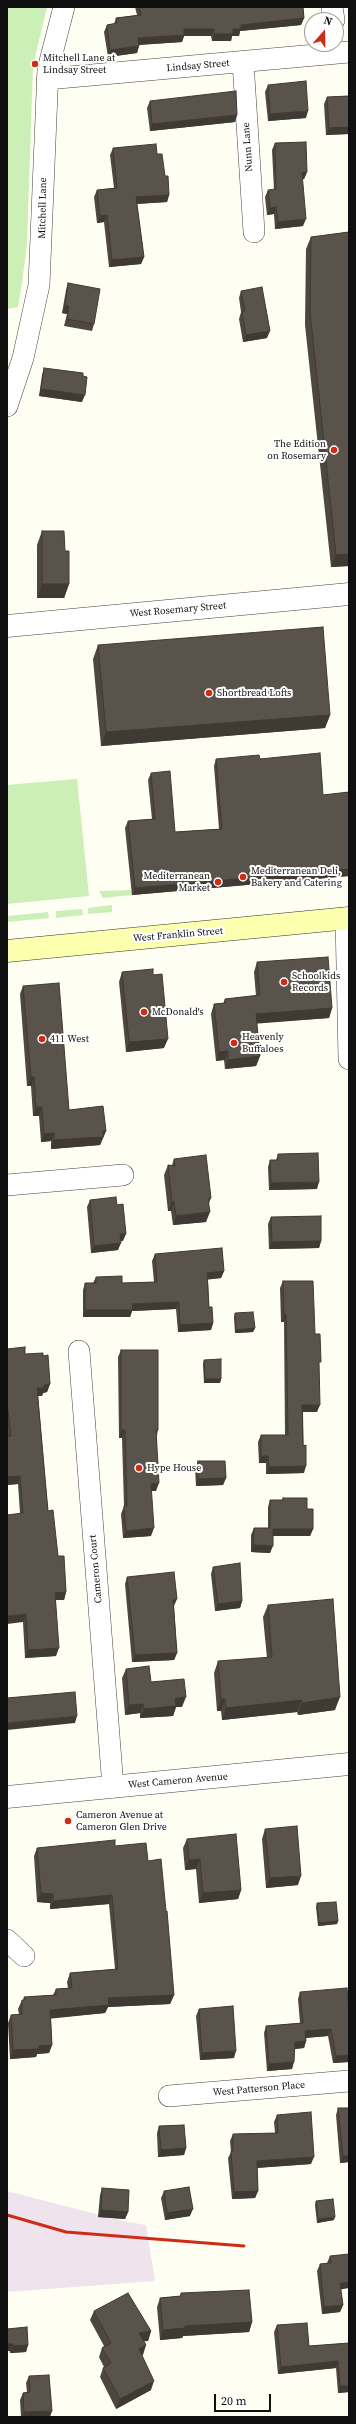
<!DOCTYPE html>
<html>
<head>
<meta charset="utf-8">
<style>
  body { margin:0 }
  #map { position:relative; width:356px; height:2424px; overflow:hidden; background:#fffef3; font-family:"Source Serif 4",serif }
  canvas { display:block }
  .frame { position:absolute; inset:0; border:8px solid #101010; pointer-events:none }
  .north { position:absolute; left:304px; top:12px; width:40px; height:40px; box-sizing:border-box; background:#fff; border:1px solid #9f9f9f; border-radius:50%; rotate:20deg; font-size:11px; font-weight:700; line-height:16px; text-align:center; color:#101010 }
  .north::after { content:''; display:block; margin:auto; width:14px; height:18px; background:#d02b17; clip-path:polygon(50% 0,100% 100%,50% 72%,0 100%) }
  .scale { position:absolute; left:214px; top:2394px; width:57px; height:18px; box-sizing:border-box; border:2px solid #101010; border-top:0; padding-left:5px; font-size:12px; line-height:14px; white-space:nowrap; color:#101010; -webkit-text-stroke:3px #fff; paint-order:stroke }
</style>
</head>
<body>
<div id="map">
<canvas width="356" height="2424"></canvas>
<div class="frame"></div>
<div class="north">N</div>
<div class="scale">20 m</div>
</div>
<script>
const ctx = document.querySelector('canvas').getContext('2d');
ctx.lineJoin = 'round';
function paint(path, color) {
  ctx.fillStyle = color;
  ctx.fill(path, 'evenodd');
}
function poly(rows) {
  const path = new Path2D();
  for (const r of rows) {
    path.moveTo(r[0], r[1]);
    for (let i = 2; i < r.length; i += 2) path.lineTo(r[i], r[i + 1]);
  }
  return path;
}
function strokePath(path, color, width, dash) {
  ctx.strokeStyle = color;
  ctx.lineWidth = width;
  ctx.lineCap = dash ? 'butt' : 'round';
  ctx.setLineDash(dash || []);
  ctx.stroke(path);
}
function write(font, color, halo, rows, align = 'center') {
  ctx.font = font + ' "Source Serif 4",serif';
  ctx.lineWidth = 4;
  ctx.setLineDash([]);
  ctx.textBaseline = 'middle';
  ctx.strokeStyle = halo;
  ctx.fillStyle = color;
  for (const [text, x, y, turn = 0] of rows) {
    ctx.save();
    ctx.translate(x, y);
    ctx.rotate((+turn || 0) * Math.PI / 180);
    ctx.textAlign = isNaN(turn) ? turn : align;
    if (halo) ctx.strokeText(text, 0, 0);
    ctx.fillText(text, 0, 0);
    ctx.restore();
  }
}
const industrial = poly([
  [7,2191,123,2221,146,2225,155,2281,7,2292]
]);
const green = poly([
  [7,7,47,7,33,66,27,244,22,283,18,307,7,309],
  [77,779,89,896,7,904,7,785],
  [132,890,132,895,103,898,99,891],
  [112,905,112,912,88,914,88,908],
  [82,909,83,915,56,918,56,911],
  [48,912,49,918,7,922,7,916]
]);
const minor = poly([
  [332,7,334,20],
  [243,62,254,232],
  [47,79,349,52],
  [7,406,23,358,39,285,48,69,64,7],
  [346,918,349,1059],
  [7,1185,123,1175],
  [79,1351,113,1787],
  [7,1940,24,1956],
  [169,2096,349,2081]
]);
const tertiary = poly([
  [7,626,349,594],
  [7,1797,349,1764]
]);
const secondary = poly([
  [7,951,349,918]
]);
const rail = poly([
  [7,2215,66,2232,244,2246]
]);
const wall = poly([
  [135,7,303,7,304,18,301,25,240,31,239,36,232,36,231,41,212,41,211,36,184,36,182,42,139,45,137,53,108,57,104,32,107,25,114,24,116,18,137,15],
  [268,85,306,118,268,121,265,92],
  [349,96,349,134,326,135,324,104,327,97],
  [150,101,237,115,235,122,150,131,147,108],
  [275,143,307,172,304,179,302,179,303,226,275,229,274,214,267,215,265,197,268,190,274,190,272,150],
  [113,148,157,154,165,176,169,195,167,202,137,204,144,257,141,264,109,267,104,222,97,223,94,197,97,190,114,188,110,155],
  [349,232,349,566,331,567,305,325,306,249,311,237],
  [68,283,94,324,92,331,64,326,67,314,62,313,66,290],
  [241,291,267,338,243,342,239,319,241,312,239,298],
  [44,368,82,402,39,396,42,375],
  [42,531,65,551,69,584,64,598,37,598,37,545],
  [98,645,330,715,325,728,101,746,93,659],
  [216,759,260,759,323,795,349,792,349,876,132,895,125,828,128,821,152,819,148,780,151,773,175,832,219,829,214,766],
  [257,962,332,1008,329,1018,256,1023,260,1056,256,1066,225,1069,224,1060,216,1061,211,1014,214,1004,223,1004,225,999,256,996,254,972],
  [122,972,153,975,164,1048,126,1052,119,982],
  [23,986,69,1110,106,1131,100,1145,51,1149,51,1141,41,1142,39,1116,33,1116,31,1086,27,1086,20,994],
  [278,1154,317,1189,269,1190,268,1167,270,1160,276,1160],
  [174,1159,211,1198,209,1203,206,1222,173,1225,171,1211,168,1211,164,1175,168,1165,172,1165],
  [90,1200,123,1241,120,1241,118,1250,91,1253,87,1207],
  [271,1217,321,1241,319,1248,269,1249,268,1224],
  [155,1254,224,1271,221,1278,208,1279,209,1307,213,1323,211,1330,178,1332,176,1309,132,1311,130,1317,83,1317,83,1290,85,1283,93,1283,96,1277,122,1283,154,1282,152,1261],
  [283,1281,315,1334,319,1368,317,1412,303,1412,304,1473,266,1474,266,1463,259,1463,258,1442,261,1435,285,1435,284,1322,281,1322,280,1288],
  [235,1313,255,1328,253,1332,235,1333,234,1317],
  [7,1349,25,1354,43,1356,50,1384,47,1392,43,1393,42,1396,38,1396,48,1511,66,1592,64,1600,56,1600,56,1656,25,1658,23,1622,20,1513,18,1484,7,1485],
  [121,1350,158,1430,157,1435,156,1491,151,1491,151,1536,123,1538,121,1514,124,1506,122,1438,119,1438,118,1357],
  [204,1360,221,1379,220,1383,204,1383,203,1364],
  [198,1461,226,1478,223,1485,196,1486,195,1468],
  [283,1498,307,1509,313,1529,310,1536,273,1536,270,1553,251,1552,251,1535,254,1528,268,1528,268,1507,270,1500,282,1500],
  [213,1567,242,1601,240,1608,215,1611,211,1574],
  [127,1577,174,1606,177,1653,174,1660,132,1662,125,1584],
  [268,1605,335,1710,298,1715,297,1712,222,1720,221,1711,217,1711,214,1673,218,1661,267,1658,263,1617],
  [126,1669,151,1682,182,1707,176,1707,173,1716,140,1718,140,1713,125,1715,122,1678],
  [265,1829,298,1885,266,1888,262,1839],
  [187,1839,241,1890,238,1899,199,1903,196,1869,185,1870,183,1848],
  [115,1846,148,1861,174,1995,170,2004,108,2007,105,2013,51,2018,52,2045,49,2053,37,2054,36,2057,10,2059,8,2023,11,2015,19,2014,18,2009,22,2000,23,2000,24,1997,53,1995,56,1989,68,1988,67,1982,70,1973,115,1969,109,1904,50,1909,50,1903,37,1902,34,1856,37,1848],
  [317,1903,338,1921,337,1924,318,1926,316,1907],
  [300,1992,349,2011,349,2062,333,2063,328,2036,306,2038,306,2041,304,2048,295,2049,292,2069,267,2071,264,2033,266,2026,300,2023,298,1999],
  [199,2009,234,2058,200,2060,196,2016],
  [338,2108,349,2108,349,2162,340,2163,336,2115],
  [277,2115,311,2164,257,2168,258,2191,255,2198,232,2199,228,2158,231,2152,230,2141,233,2134,275,2133,274,2122],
  [159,2126,186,2148,184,2155,158,2157,157,2133],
  [102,2188,128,2212,125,2219,98,2217,100,2195],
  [164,2191,190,2216,165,2220,161,2198],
  [316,2201,334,2220,317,2223,315,2205],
  [330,2256,343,2305,340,2312,322,2314,317,2271,320,2264,327,2263],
  [181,2293,252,2322,249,2332,183,2336,182,2338,160,2340,157,2307,160,2298,180,2296],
  [94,2311,151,2331,148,2341,144,2341,146,2345,142,2355,151,2390,116,2409,100,2377,103,2368,104,2367,99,2357,102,2348,104,2346,90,2320],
  [277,2325,309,2346,349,2343,349,2392,338,2393,336,2368,278,2374,274,2332],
  [7,2329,28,2345,26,2352,10,2353],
  [29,2376,50,2417,21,2417,20,2400,23,2393,27,2392,26,2383]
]);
const shadedWall = poly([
  [304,18,301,25,240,31,239,36,232,36,231,41,212,41,214,34,233,29,241,25],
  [184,29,214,29,211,36,184,36,182,42,135,45,138,38],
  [139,46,137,53,108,57,110,50],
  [308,111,306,118,268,121,270,114],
  [237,115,235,122,150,131,152,124],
  [349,127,349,134,326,135,329,128],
  [307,172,304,179,299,180,302,173],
  [169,195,167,202,134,204,136,197],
  [276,207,274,214,267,215,270,208],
  [107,215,104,222,97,223,100,216],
  [306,219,303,226,275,229,278,222],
  [144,257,141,264,109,267,112,260],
  [65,306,69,306,67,314,62,313],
  [270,331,267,338,243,342,246,335],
  [41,389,85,395,82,402,39,396],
  [349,554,349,566,331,567,336,555],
  [42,584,69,584,64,598,37,598],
  [330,715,325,728,101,746,106,732],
  [349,869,349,876,132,895,135,888],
  [332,1008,329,1018,252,1024,256,1014],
  [168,1039,164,1048,126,1052,129,1042],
  [228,1051,224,1060,216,1061,219,1052],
  [260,1056,256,1066,225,1069,228,1060],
  [31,1077,34,1077,31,1086,27,1086],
  [36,1107,42,1107,39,1116,33,1116],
  [103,1131,106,1131,100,1145,51,1149,54,1140],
  [54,1133,51,1141,41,1142,44,1134],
  [319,1182,317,1189,269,1190,271,1183],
  [174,1201,171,1211,168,1211,172,1202],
  [210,1212,206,1222,173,1225,176,1216],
  [120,1234,126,1234,123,1241,117,1241],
  [321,1241,319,1248,269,1249,272,1242],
  [121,1243,118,1250,91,1253,94,1246],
  [224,1271,221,1278,205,1280,207,1273],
  [179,1302,176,1309,132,1311,130,1317,83,1317,85,1310,132,1304],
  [284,1315,286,1315,284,1322,281,1322],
  [213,1323,211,1330,178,1332,180,1325],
  [255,1328,253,1332,235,1333,236,1330],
  [205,1379,221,1379,220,1383,204,1383],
  [50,1384,47,1392,43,1393,42,1396,34,1396,37,1388,44,1385],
  [302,1405,320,1405,317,1412,300,1412],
  [121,1430,125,1430,122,1438,119,1438],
  [261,1456,268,1456,266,1463,259,1463],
  [306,1466,304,1473,266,1474,269,1467],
  [20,1476,18,1484,7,1485,7,1477],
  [226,1478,223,1485,196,1486,198,1479],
  [159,1483,156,1491,148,1491,151,1484],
  [154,1528,151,1536,123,1538,126,1531],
  [273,1529,313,1529,310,1536,271,1536],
  [253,1545,273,1546,270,1553,251,1552],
  [66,1592,64,1600,52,1600,55,1593],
  [177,1599,174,1606,171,1607,173,1600],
  [242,1601,240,1608,215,1611,218,1604],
  [26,1614,23,1622,7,1624,7,1616],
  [59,1648,56,1656,25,1658,28,1650],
  [177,1653,174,1660,132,1662,135,1655],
  [186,1697,182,1707,176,1707,173,1716,140,1718,144,1709,175,1698],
  [340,1697,335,1710,298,1715,302,1703],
  [221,1699,225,1699,221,1711,217,1711],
  [302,1700,297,1712,222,1720,226,1708],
  [143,1704,140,1713,125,1715,129,1705],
  [77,1716,75,1723,7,1730,7,1723],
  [200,1859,196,1869,185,1870,189,1860],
  [301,1876,298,1885,266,1888,270,1878],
  [241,1890,238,1899,199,1903,203,1893],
  [41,1893,53,1894,50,1903,37,1902],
  [112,1895,109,1904,50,1909,53,1901],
  [338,1921,337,1924,318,1926,319,1923],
  [174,1995,170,2004,108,2007,105,2013,47,2019,50,2010,108,1998],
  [331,2029,328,2036,303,2038,305,2031],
  [306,2041,304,2048,293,2049,295,2042],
  [52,2045,49,2053,37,2054,36,2057,10,2059,13,2050,39,2046],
  [236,2051,234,2058,200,2060,202,2053],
  [349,2055,349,2062,333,2063,336,2056],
  [294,2062,292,2069,267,2071,269,2064],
  [186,2148,184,2155,158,2157,161,2150],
  [343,2156,349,2156,349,2162,340,2163],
  [314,2157,311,2164,254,2168,257,2161],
  [258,2191,255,2198,232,2199,234,2192],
  [193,2209,190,2216,165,2220,167,2213],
  [101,2210,128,2212,125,2219,98,2217],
  [335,2217,334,2220,317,2223,318,2219],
  [349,2282,349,2288,338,2290,340,2283],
  [343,2305,340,2312,322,2314,324,2307],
  [252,2322,249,2332,183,2336,182,2338,160,2340,163,2330,185,2326],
  [151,2331,148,2341,136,2342,139,2333],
  [7,2344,13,2344,10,2351,7,2351],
  [28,2345,26,2352,10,2353,13,2346],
  [146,2345,143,2355,136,2358,139,2349],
  [338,2361,336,2368,278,2374,281,2367],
  [154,2381,151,2390,116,2409,120,2399],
  [340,2386,349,2386,349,2392,338,2393],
  [52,2411,50,2417,22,2417,24,2412]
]);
const building = poly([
  [139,7,303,7,304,18,241,25,241,29,233,29,233,34,214,34,214,29,184,29,184,35,138,38,139,46,110,50,107,25,117,23,116,18,141,15,139,7],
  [306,81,308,111,270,114,268,85,306,81],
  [236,91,237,115,152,124,150,101,236,91],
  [349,96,349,127,329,128,327,97,349,96],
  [306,142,307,172,302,173,306,219,278,222,276,207,270,208,268,190,276,189,275,143,306,142],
  [156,144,157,154,162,154,165,176,168,176,169,195,136,197,144,257,112,260,107,215,100,216,97,190,117,188,113,148,156,144],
  [349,232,349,554,336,555,310,312,311,237,349,232],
  [68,283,100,289,94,324,67,319,69,306,65,306,68,283],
  [262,287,270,331,246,335,242,312,245,311,241,291,262,287],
  [44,368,83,373,83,376,87,377,85,395,41,389,44,368],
  [42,531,64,531,65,551,69,551,69,584,42,584,42,531],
  [323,627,330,715,106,732,98,645,323,627],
  [320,753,323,795,349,792,349,869,135,888,128,821,155,819,151,773,170,771,175,832,222,829,216,759,259,755,260,759,320,753],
  [328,957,332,1008,256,1014,260,1056,228,1060,228,1051,219,1052,214,1004,225,1003,225,999,260,995,257,962,328,957],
  [153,969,153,975,162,974,168,1039,129,1042,122,972,153,969],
  [59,983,69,1110,103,1106,106,1131,103,1131,103,1137,54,1140,54,1133,44,1134,42,1107,36,1107,34,1077,31,1077,23,986,59,983],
  [318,1153,319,1182,271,1183,270,1160,278,1160,278,1154,318,1153],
  [206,1155,211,1198,208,1199,210,1212,176,1216,174,1201,172,1202,168,1165,175,1166,174,1159,206,1155],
  [116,1197,117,1205,123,1204,126,1234,120,1234,121,1243,94,1246,90,1200,116,1197],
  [321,1216,321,1241,272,1242,271,1217,321,1216],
  [222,1248,224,1271,207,1273,209,1307,212,1307,213,1323,180,1325,179,1302,132,1304,133,1310,85,1310,85,1283,96,1283,96,1277,122,1276,122,1283,157,1282,155,1254,222,1248],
  [283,1281,313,1281,315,1334,320,1334,321,1362,319,1362,320,1405,302,1405,303,1446,306,1445,306,1466,269,1467,268,1456,261,1456,261,1435,288,1435,286,1315,284,1315,283,1281],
  [253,1312,255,1328,236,1330,235,1313,253,1312],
  [25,1347,25,1354,43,1353,43,1356,48,1355,50,1384,44,1385,44,1388,37,1388,48,1511,53,1510,58,1556,64,1556,66,1592,55,1593,59,1648,28,1650,26,1614,7,1616,7,1515,23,1513,20,1476,7,1477,7,1436,11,1436,7,1403,7,1349,25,1347],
  [121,1350,158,1350,158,1430,156,1430,159,1483,151,1484,154,1528,126,1531,124,1506,127,1506,125,1430,121,1430,121,1350],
  [221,1359,221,1379,205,1379,204,1360,221,1359],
  [198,1461,225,1461,226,1478,198,1479,198,1461],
  [283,1498,307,1498,307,1509,313,1509,313,1529,273,1529,273,1546,253,1545,254,1528,270,1528,270,1500,283,1500,283,1498],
  [240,1563,242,1601,218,1604,213,1567,240,1563],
  [174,1572,177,1599,173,1600,177,1653,135,1655,127,1577,174,1572],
  [333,1599,340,1697,302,1703,302,1700,226,1708,225,1699,221,1699,218,1661,272,1657,268,1605,333,1599],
  [149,1666,151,1682,184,1679,186,1697,175,1698,176,1706,144,1709,143,1704,129,1705,126,1669,149,1666],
  [75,1692,77,1716,7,1723,7,1698,75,1692],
  [297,1826,301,1876,270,1878,265,1829,297,1826],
  [236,1834,241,1890,203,1893,200,1859,189,1860,187,1839,236,1834],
  [115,1840,115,1846,146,1843,148,1861,161,1859,166,1911,167,1911,174,1995,108,1998,109,2005,50,2010,52,2045,39,2046,39,2049,13,2050,11,2015,22,2014,22,2000,25,2000,24,1997,56,1995,56,1989,72,1988,70,1973,118,1969,112,1895,53,1901,53,1894,41,1893,37,1848,115,1840],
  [336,1902,338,1921,319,1923,317,1903,336,1902],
  [347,1988,349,2011,349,2055,336,2056,331,2029,305,2031,306,2041,295,2042,294,2062,269,2064,266,2026,303,2023,300,1992,347,1988],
  [233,2006,236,2051,202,2053,199,2009,233,2006],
  [338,2108,349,2108,349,2156,343,2156,338,2108],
  [311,2112,314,2157,257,2161,258,2191,234,2192,231,2151,233,2151,233,2134,278,2133,277,2115,311,2112],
  [184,2125,186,2148,161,2150,159,2126,184,2125],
  [189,2187,193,2209,167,2213,164,2191,189,2187],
  [102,2188,129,2190,128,2212,101,2210,102,2188],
  [333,2199,335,2217,318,2219,316,2201,333,2199],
  [349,2254,349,2282,340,2283,343,2305,324,2307,320,2264,331,2263,330,2256,349,2254],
  [249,2290,252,2322,185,2326,185,2328,163,2330,160,2298,181,2296,181,2293,249,2290],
  [128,2293,151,2331,139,2333,146,2345,139,2349,154,2381,120,2399,103,2368,111,2363,102,2348,111,2343,94,2311,128,2293],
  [307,2323,309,2346,349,2343,349,2386,340,2386,338,2361,281,2367,277,2325,307,2323],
  [27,2327,28,2345,13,2346,13,2344,7,2344,7,2329,27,2327],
  [49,2375,52,2411,24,2412,23,2393,30,2392,29,2376,49,2375]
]);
const markers = [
  [35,64,4,"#d02b17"],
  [334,450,4,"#d02b17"],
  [209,693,4,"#d02b17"],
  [243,877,4,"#d02b17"],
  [218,882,4,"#d02b17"],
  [284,982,4,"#d02b17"],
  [144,1012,4,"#d02b17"],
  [42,1039,4,"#d02b17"],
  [234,1043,4,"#d02b17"],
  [139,1468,4,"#d02b17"],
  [68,1821,4,"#d02b17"]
];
const poiNames = [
  ["Mitchell Lane at",43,58],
  ["Lindsay Street",43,70],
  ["The Edition",326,444,"right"],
  ["on Rosemary",326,456,"right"],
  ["Shortbread Lofts",217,693],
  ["Mediterranean Deli,",251,871],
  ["Bakery and Catering",251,883],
  ["Mediterranean",210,876,"right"],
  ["Market",210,888,"right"],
  ["Schoolkids",292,976],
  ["Records",292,988],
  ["McDonald's",152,1012],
  ["Heavenly",242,1037],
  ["Buffaloes",242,1049],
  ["411 West",50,1039],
  ["Hype House",147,1468],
  ["Cameron Avenue at",76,1815],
  ["Cameron Glen Drive",76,1827]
];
const streetNames = [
  ["Lindsay Street",198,66,-5],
  ["Nunn Lane",248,147,-94],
  ["Mitchell Lane",43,208,-89],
  ["West Rosemary Street",178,610,-5],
  ["West Franklin Street",178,935,-5],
  ["Cameron Court",96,1569,-95],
  ["West Cameron Avenue",178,1781,-5],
  ["West Patterson Place",259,2089,-5]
];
paint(industrial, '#efe4ee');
paint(green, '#cbefb7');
strokePath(minor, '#434343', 22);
strokePath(tertiary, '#434343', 23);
strokePath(secondary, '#323232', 23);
strokePath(minor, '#fff', 21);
strokePath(tertiary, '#fff', 22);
strokePath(secondary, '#fbffae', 22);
strokePath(rail, '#d02b17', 3);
paint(wall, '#4d4740');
paint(shadedWall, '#3f3a34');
paint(building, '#5a534b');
strokePath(building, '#3f3a34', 1);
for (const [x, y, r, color] of markers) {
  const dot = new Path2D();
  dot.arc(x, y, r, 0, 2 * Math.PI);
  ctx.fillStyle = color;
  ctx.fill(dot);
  strokePath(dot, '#fff', 1.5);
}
write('10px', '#101010', '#fff', poiNames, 'left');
write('10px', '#101010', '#fff', streetNames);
</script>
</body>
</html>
